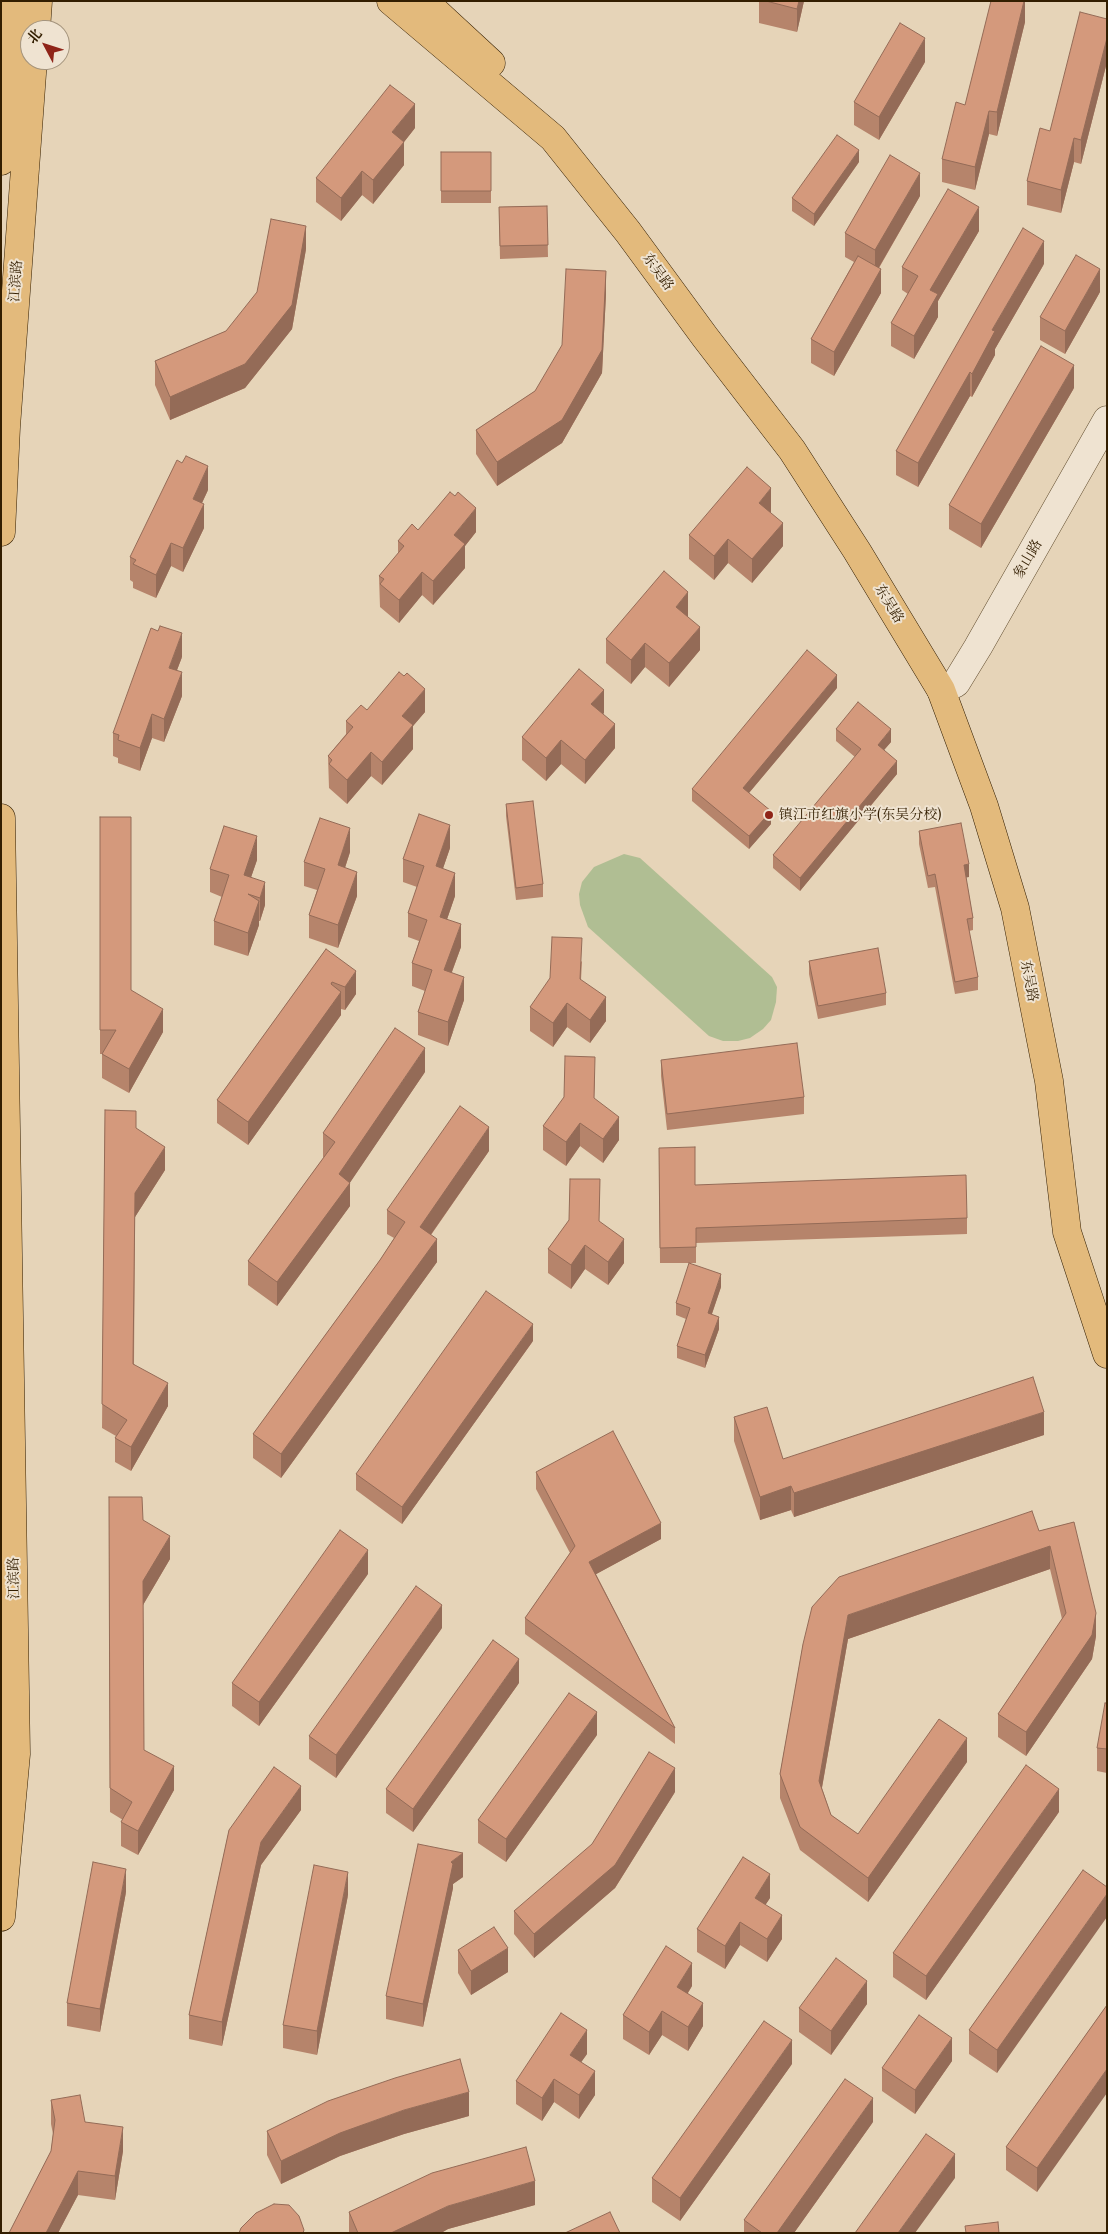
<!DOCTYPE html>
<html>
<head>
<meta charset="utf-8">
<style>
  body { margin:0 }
  #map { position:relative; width:1108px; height:2234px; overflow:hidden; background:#e6d4b8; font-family:"Libre Caslon Text","Noto Serif SC",serif }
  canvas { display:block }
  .frame { position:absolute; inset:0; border:2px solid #331e00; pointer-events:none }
  .north { position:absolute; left:20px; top:20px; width:50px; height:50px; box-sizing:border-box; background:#efe3d1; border:1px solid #a4947d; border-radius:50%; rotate:310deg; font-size:14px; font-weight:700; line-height:20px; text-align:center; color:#331e00 }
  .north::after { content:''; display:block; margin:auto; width:18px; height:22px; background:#8f2418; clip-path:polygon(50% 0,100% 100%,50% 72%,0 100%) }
</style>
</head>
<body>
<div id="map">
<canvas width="1108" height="2234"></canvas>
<div class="frame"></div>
<div class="north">北</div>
</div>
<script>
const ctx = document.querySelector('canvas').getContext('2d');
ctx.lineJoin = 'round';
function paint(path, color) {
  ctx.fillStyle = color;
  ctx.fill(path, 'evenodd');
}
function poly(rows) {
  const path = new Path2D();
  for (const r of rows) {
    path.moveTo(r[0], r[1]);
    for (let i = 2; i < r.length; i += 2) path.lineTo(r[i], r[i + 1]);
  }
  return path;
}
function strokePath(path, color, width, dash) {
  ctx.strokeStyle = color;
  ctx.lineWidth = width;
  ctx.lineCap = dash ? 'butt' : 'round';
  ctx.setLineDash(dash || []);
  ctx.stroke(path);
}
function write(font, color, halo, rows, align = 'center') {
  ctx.font = font + ' "Libre Caslon Text","Noto Serif SC",serif';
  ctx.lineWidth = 4;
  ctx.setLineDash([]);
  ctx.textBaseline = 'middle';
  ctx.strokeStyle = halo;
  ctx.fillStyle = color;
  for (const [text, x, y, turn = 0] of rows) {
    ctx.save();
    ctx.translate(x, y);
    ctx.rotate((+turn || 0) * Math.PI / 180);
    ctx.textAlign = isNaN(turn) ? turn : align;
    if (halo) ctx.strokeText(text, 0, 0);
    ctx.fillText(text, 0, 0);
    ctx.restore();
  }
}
const green = poly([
  [624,854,640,858,772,977,777,987,776,1002,771,1020,763,1029,750,1038,738,1041,723,1041,709,1036,588,927,580,905,579,894,582,882,594,867]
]);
const minor = poly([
  [941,690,956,683,978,647,1107,420]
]);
const major = poly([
  [391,1,553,138,628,232,705,337,792,450,857,551,941,690,984,806,1015,908,1049,1081,1067,1232,1107,1354],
  [424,1,491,63],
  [36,30,38,1],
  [1,161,12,1],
  [1,532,6,427,33,60],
  [1,818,16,1754,1,1917]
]);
const wall = poly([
  [759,1,804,1,797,32,759,23],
  [1025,1,1025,22,997,136,989,134,975,190,942,182,942,159,965,105],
  [1107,19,1107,62,1081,164,1074,162,1061,213,1027,205,1027,181,1050,131],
  [925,62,879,140,854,125,854,102],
  [415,128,404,142,404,165,373,204,362,195,341,221,316,202,316,178],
  [441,152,491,152,491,203,441,203],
  [859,162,814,226,792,211,792,198],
  [920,196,879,268,881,293,834,376,811,363,811,339,854,262,845,257,845,233],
  [547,206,548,257,500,259,499,207],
  [979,231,938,301,938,317,914,359,891,346,891,323,908,294,902,290,902,267],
  [306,249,292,329,245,388,170,420,155,385,155,361,226,331],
  [1044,264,995,349,995,355,972,397,970,396,918,487,896,475,896,451],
  [1100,292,1065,354,1040,340,1040,317],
  [606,294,602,373,562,443,497,486,476,454,476,430,535,391],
  [1074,388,981,548,949,529,949,505],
  [208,490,202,503,204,528,183,572,171,566,156,598,133,588,133,582,130,580,130,557],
  [771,512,771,513,783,546,752,583,728,563,714,580,689,559,689,535],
  [418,530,476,532,465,546,465,568,433,605,422,595,399,623,380,607,379,576,398,554,398,541],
  [688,616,688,617,700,650,669,687,645,667,631,684,606,663,606,639],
  [182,657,177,670,182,696,164,742,152,738,140,771,118,763,118,758,113,756,113,733],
  [837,688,749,793,771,824,749,849,692,801,692,789],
  [367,710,425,712,413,726,413,749,382,785,371,776,347,804,329,788,328,756,346,734,346,721],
  [604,713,603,714,615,748,585,784,561,764,546,781,522,760,522,737],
  [836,729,891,742,884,750,897,774,800,891,773,868,773,855,855,757,836,741],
  [506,804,543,884,543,897,516,900,506,816],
  [100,817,131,990,163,1032,129,1093,102,1078,102,1054,100,1054],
  [919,831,969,877,966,877,973,918,973,930,969,931,978,977,978,990,955,994,935,887,928,888,919,844],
  [450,848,443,868,455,896,447,919,461,947,452,972,464,1000,448,1046,418,1035,418,1012,425,991,412,986,412,963,419,941,408,937,408,913,417,887,403,882,403,859],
  [350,852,345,868,357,896,338,948,309,938,309,915,317,890,304,886,304,862],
  [257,860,251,877,265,905,260,921,259,921,259,925,248,956,214,945,214,921,222,897,210,892,210,869],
  [326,949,356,994,345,1010,341,1009,341,1015,248,1145,217,1123,217,1100],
  [582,961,581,980,606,1021,590,1043,567,1027,553,1047,530,1031,530,1007],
  [809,961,886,993,886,1005,818,1019,809,974],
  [661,1060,804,1097,804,1114,667,1130,661,1076],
  [425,1072,350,1182,350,1206,277,1306,248,1285,248,1261,324,1157,323,1157,323,1133],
  [595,1080,594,1099,619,1140,603,1163,580,1146,566,1166,543,1150,543,1126],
  [105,1110,136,1128,165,1170,135,1217,134,1364,168,1406,131,1471,115,1462,115,1438,116,1436,102,1428],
  [659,1148,695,1185,967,1218,967,1234,696,1243,696,1263,660,1263],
  [489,1151,431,1235,437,1262,281,1478,253,1458,253,1434,380,1260,394,1238,387,1234,387,1210],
  [600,1179,599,1222,624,1263,608,1285,585,1269,571,1289,548,1273,548,1249],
  [721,1287,712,1314,719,1329,705,1368,677,1358,677,1346,686,1319,676,1315,676,1303],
  [533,1341,402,1524,356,1490,356,1474],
  [734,1417,783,1459,1044,1435,794,1517,791,1510,760,1520,734,1441],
  [536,1472,661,1539,596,1574,675,1728,675,1744,525,1634,525,1618,570,1553,536,1489],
  [109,1497,143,1520,170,1559,143,1605,144,1750,174,1790,138,1855,121,1846,121,1822,123,1820,110,1812],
  [1074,1522,1096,1636,1092,1659,1026,1756,998,1737,998,1714,1062,1619,1050,1569,848,1639,822,1788,831,1815,858,1834,967,1762,868,1902,800,1850,780,1798,780,1774,803,1644,1039,1531],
  [368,1574,259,1726,232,1706,232,1683],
  [442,1628,336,1778,309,1759,309,1736],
  [519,1683,413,1832,386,1813,386,1789],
  [1107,1703,1107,1773,1097,1771,1097,1748],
  [597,1735,506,1862,478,1843,478,1820],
  [675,1792,615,1888,534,1958,514,1934,514,1911],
  [301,1810,261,1865,222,2046,189,2039,189,2015,229,1830],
  [1059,1812,926,2000,893,1977,893,1953],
  [463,1853,463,1877,453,1884,453,1888,423,2027,386,2019,386,1996],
  [1083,1870,997,2073,969,2054,969,2030],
  [126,1892,100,2032,67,2026,67,2003],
  [348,1895,317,2055,283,2048,283,2025],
  [770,1898,765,1905,782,1939,767,1962,740,1945,725,1969,697,1952,697,1929],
  [458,1950,508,1972,471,1995,458,1973],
  [692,1986,688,1993,703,2026,688,2051,662,2035,649,2055,623,2039,623,2015],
  [867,2004,831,2055,799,2032,799,2008],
  [1107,2005,1037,2192,1006,2170,1006,2147],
  [587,2054,581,2062,595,2095,579,2119,554,2102,542,2121,516,2104,516,2081],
  [952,2061,915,2114,882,2091,882,2068],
  [792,2064,680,2221,652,2202,652,2178],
  [51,2100,85,2122,123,2151,115,2200,78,2195,58,2233,9,2233,51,2151,53,2134,51,2124],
  [469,2116,404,2134,340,2156,281,2184,267,2155,267,2131],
  [873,2122,794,2233,744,2233,744,2220],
  [535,2205,448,2229,441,2233,349,2233,349,2212]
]);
const shadedWall = poly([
  [799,1,804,1,797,32,797,9],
  [1024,1,1025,1,1025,22,997,136,997,112],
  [925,38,925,62,879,140,879,117],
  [1107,38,1107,62,1081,164,1081,140],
  [415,104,415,128,404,142,404,165,373,204,373,180,392,132],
  [989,111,989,134,975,190,975,167],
  [1074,138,1074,162,1061,213,1061,190],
  [859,150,859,162,814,226,814,214],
  [362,171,362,195,341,221,341,198],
  [920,173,920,196,875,274,875,250],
  [979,207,979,231,938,301,938,317,914,359,914,336,930,290],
  [306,226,306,249,292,329,245,388,170,420,170,397,245,364],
  [1044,241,1044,264,995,349,995,355,972,397,972,374,992,330],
  [881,269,881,293,834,376,834,352],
  [1100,269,1100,292,1065,354,1065,331],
  [606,271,606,294,602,373,562,443,497,486,497,462],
  [1074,365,1074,388,981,548,981,524],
  [970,372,970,396,918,487,918,463],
  [208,466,208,490,193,522,193,499],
  [771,488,771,512,759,526,759,503],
  [204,504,204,528,183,572,183,548],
  [476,508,476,532,465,546,465,568,433,605,433,581,454,535],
  [783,523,783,546,752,583,752,559],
  [728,539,728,563,714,580,714,556],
  [171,543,171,566,156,598,156,575],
  [422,572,422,595,399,623,399,600],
  [688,592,688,616,676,630,676,607],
  [700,627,700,650,669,687,669,663],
  [182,633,182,657,169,691,169,668],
  [645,643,645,667,631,684,631,660],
  [182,672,182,696,164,742,164,719],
  [837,675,837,688,743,800,743,788],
  [425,689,425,712,413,726,413,749,382,785,382,762,402,716],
  [604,690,604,713,591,728,591,704],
  [152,714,152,738,140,771,140,748],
  [615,724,615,748,585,784,585,760],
  [891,729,891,742,878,757,878,745],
  [561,740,561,764,546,781,546,758],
  [371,752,371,776,347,804,347,780],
  [897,761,897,774,800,891,800,878],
  [771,811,771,824,749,849,749,836],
  [450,825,450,848,436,889,436,866],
  [350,828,350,852,338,889,338,865],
  [257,836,257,860,244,898,244,875],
  [969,864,969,877,964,878,964,865],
  [357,872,357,896,338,948,338,925],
  [455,873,455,896,440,940,440,917],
  [265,882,265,905,260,921,260,898],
  [259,901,259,925,248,956,248,933],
  [461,924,461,947,444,993,444,970],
  [356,971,356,994,345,1010,345,987],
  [464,977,464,1000,448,1046,448,1022],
  [332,982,332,1005,341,992,341,1015,248,1145,248,1122],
  [606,997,606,1021,590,1043,590,1020],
  [567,1003,567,1027,553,1047,553,1023],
  [163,1009,163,1032,129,1093,129,1069],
  [425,1048,425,1072,341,1196,350,1183,350,1206,277,1306,277,1282,339,1174],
  [619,1117,619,1140,603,1163,603,1139],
  [580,1123,580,1146,566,1166,566,1142],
  [489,1127,489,1151,420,1250,420,1227],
  [165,1147,165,1170,135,1217,135,1193],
  [437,1239,437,1262,281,1478,281,1454],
  [624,1239,624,1263,608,1285,608,1262],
  [585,1245,585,1269,571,1289,571,1265],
  [721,1274,721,1287,708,1325,708,1313],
  [719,1317,719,1329,705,1368,705,1355],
  [533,1324,533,1341,402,1524,402,1507],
  [168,1383,168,1406,131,1471,131,1447],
  [1044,1412,1044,1435,794,1517,794,1493],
  [791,1486,791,1510,760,1520,760,1497],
  [661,1523,661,1539,589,1578,589,1562],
  [170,1536,170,1559,143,1605,143,1581],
  [1050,1546,1050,1569,848,1639,819,1804,819,1781,848,1615],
  [368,1550,368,1574,259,1726,259,1702],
  [442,1605,442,1628,336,1778,336,1755],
  [1096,1613,1096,1636,1092,1659,1026,1756,1026,1732],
  [519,1659,519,1683,413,1832,413,1809],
  [597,1712,597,1735,506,1862,506,1839],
  [967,1738,967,1762,868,1902,868,1878],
  [174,1766,174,1790,138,1855,138,1831],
  [675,1768,675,1792,615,1888,534,1958,534,1934],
  [301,1786,301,1810,261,1865,222,2046,222,2022,261,1842],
  [1059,1789,1059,1812,926,2000,926,1976],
  [463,1853,463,1877,453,1884,453,1888,423,2027,423,2004,451,1862],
  [126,1869,126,1892,100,2032,100,2009],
  [348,1872,348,1895,317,2055,317,2031],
  [770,1874,770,1898,755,1921,755,1898],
  [1107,1894,1107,1917,997,2073,997,2050],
  [782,1915,782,1939,767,1962,767,1939],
  [740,1922,740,1945,725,1969,725,1946],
  [508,1948,508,1972,471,1995,471,1971],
  [692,1963,692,1986,677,2010,677,1987],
  [867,1981,867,2004,831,2055,831,2031],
  [703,2003,703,2026,688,2051,688,2027],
  [662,2011,662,2035,649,2055,649,2032],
  [587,2030,587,2054,570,2078,570,2055],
  [952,2038,952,2061,915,2114,915,2090],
  [792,2040,792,2064,680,2221,680,2198],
  [1107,2069,1107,2093,1037,2192,1037,2168],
  [595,2071,595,2095,579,2119,579,2095],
  [554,2079,554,2102,542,2121,542,2098],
  [469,2092,469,2116,404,2134,340,2156,281,2184,281,2161,340,2133,404,2110],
  [873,2098,873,2122,794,2233,777,2233],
  [123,2127,123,2151,115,2200,115,2176],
  [955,2154,955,2178,915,2233,898,2233],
  [78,2171,78,2195,58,2233,46,2233],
  [535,2181,535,2205,448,2229,441,2233,391,2233,448,2206]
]);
const building = poly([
  [766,1,799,1,797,9,766,1],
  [991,1,1024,1,997,112,989,111,975,167,942,159,956,102,965,105,991,1],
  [1080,12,1107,19,1107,38,1081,140,1074,138,1061,190,1027,181,1040,128,1050,131,1080,12],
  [900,23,925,38,879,117,854,102,900,23],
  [390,85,415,104,392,132,404,142,373,180,362,171,341,198,316,178,390,85],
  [837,135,859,150,814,214,792,198,837,135],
  [441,152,491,152,491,191,441,191,441,152],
  [890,155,920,173,875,250,845,233,890,155],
  [948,189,979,207,930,290,938,294,914,336,891,323,918,276,902,267,948,189],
  [547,206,548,245,500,246,499,207,547,206],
  [271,219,306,226,292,305,245,364,170,397,155,361,226,331,257,292,271,219],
  [1023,228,1044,241,992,330,995,331,972,374,970,372,918,463,896,451,1023,228],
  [1076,255,1100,269,1065,331,1040,317,1076,255],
  [858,256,881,269,834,352,811,339,858,256],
  [566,269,606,271,602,350,562,420,497,462,476,430,535,391,562,345,566,269],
  [1041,346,1074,365,981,524,949,505,1041,346],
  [186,456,208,466,193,499,204,504,183,548,171,543,156,575,133,564,136,560,130,557,177,460,182,463,186,456],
  [747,467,771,488,759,503,783,523,752,559,728,539,714,556,689,535,747,467],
  [450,492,455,496,458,492,476,508,454,535,465,544,433,581,422,572,399,600,380,584,384,579,379,576,404,546,398,541,412,524,418,530,450,492],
  [664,571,688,592,676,607,700,627,669,663,645,643,631,660,606,639,664,571],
  [160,626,182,633,169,668,182,672,164,719,152,714,140,748,118,740,119,735,113,733,151,628,158,631,160,626],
  [807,650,837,675,743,788,771,811,749,836,692,789,807,650],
  [579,669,604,690,591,704,615,724,585,760,561,740,546,758,522,737,579,669],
  [399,672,404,676,407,673,425,689,402,716,413,725,382,762,371,752,347,780,329,764,332,760,328,756,353,727,346,721,361,705,367,710,399,672],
  [858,702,891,729,878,745,897,761,800,878,773,855,861,749,836,729,858,702],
  [533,801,543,884,516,888,506,804,533,801],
  [419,814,450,825,436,866,455,873,440,917,461,924,444,970,464,977,448,1022,418,1012,432,970,412,963,427,920,408,913,424,866,403,859,419,814],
  [100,817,131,817,131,990,163,1009,129,1069,102,1054,116,1030,100,1030,100,817],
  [320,818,350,828,338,865,357,872,338,925,309,915,325,869,304,862,320,818],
  [961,823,969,864,964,865,973,918,967,919,978,977,955,982,935,874,928,876,919,831,961,823],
  [224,826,257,836,244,875,265,882,260,898,248,894,259,901,248,933,214,921,229,875,210,869,224,826],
  [552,937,582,938,580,979,606,997,590,1020,567,1003,553,1023,530,1007,550,978,552,937],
  [878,948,886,993,818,1006,809,961,878,948],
  [326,949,356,971,345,987,332,982,331,984,341,992,248,1122,217,1100,326,949],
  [395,1028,425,1048,339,1174,350,1183,277,1282,248,1261,335,1142,323,1133,395,1028],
  [797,1043,804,1097,667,1114,661,1060,797,1043],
  [565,1056,595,1057,594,1098,619,1117,603,1139,580,1123,566,1142,543,1126,564,1097,565,1056],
  [460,1106,489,1127,420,1227,437,1239,281,1454,253,1434,380,1260,405,1222,387,1210,460,1106],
  [105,1110,136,1111,136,1128,165,1147,135,1193,133,1364,168,1383,131,1447,115,1438,127,1420,102,1404,105,1110],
  [695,1147,695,1185,966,1175,967,1218,696,1228,696,1247,660,1248,659,1148,695,1147],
  [570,1179,600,1179,599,1221,624,1239,608,1262,585,1245,571,1265,548,1249,569,1220,570,1179],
  [689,1263,721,1274,708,1313,719,1317,705,1355,677,1346,690,1308,676,1303,689,1263],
  [486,1291,533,1324,402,1507,356,1474,486,1291],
  [1033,1377,1044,1412,794,1493,791,1486,760,1497,734,1417,767,1407,783,1459,1033,1377],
  [613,1431,661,1523,589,1562,675,1728,525,1618,575,1546,536,1472,613,1431],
  [109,1497,142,1497,143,1520,170,1536,143,1581,144,1750,174,1766,138,1831,121,1822,132,1802,110,1788,109,1497],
  [1032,1511,1039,1531,1074,1522,1096,1613,1092,1635,1026,1732,998,1714,1066,1613,1050,1546,848,1615,819,1781,831,1815,858,1834,939,1719,967,1738,868,1878,800,1827,780,1774,803,1644,812,1607,839,1577,1032,1511],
  [340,1530,368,1550,259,1702,232,1683,340,1530],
  [416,1586,442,1605,336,1755,309,1736,416,1586],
  [493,1640,519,1659,413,1809,386,1789,493,1640],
  [569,1693,597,1712,506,1839,478,1820,569,1693],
  [1105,1703,1107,1703,1107,1749,1097,1748,1105,1703],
  [649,1752,675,1768,615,1865,534,1934,514,1911,592,1844,649,1752],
  [1026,1765,1059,1789,926,1976,893,1953,1026,1765],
  [274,1767,301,1786,261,1842,222,2022,189,2015,229,1830,274,1767],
  [418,1844,463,1853,451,1862,453,1864,423,2004,386,1996,418,1844],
  [743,1857,770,1874,755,1898,782,1915,767,1939,740,1922,725,1946,697,1929,743,1857],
  [93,1862,126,1869,100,2009,67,2003,93,1862],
  [314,1865,348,1872,317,2031,283,2025,314,1865],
  [1083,1870,1107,1887,1107,1894,997,2050,969,2030,1083,1870],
  [494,1927,508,1948,471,1971,458,1950,494,1927],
  [666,1946,692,1963,677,1987,703,2003,688,2027,662,2011,649,2032,623,2015,666,1946],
  [836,1958,867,1981,831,2031,799,2008,836,1958],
  [1107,2005,1107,2069,1037,2168,1006,2147,1107,2005],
  [561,2013,587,2030,570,2055,595,2071,579,2095,554,2079,542,2098,516,2081,561,2013],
  [919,2015,952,2038,915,2090,882,2068,919,2015],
  [764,2021,792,2040,680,2198,652,2178,764,2021],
  [460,2059,469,2092,404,2110,340,2133,281,2161,267,2131,328,2101,395,2078,460,2059],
  [845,2079,873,2098,777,2233,762,2233,744,2220,845,2079],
  [80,2095,85,2122,123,2127,115,2176,78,2171,46,2233,9,2233,51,2151,55,2120,51,2100,80,2095],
  [926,2134,955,2154,898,2233,855,2233,926,2134],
  [526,2147,535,2181,448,2206,391,2233,358,2233,349,2212,432,2173,526,2147],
  [274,2204,289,2205,299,2216,304,2230,303,2233,239,2233,241,2228,256,2213,274,2204],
  [610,2212,620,2233,565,2233,610,2212],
  [998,2222,999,2233,966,2233,965,2226,998,2222]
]);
const markers = [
  [769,815,5,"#8f2418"]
];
const streetNames = [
  ["东吴路",658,272,54],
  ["江滨路",16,281,-86],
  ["象山路",1028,559,-60],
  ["东吴路",889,604,59],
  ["东吴路",1029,981,79],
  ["江滨路",14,1578,-91]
];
const poiNames = [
  ["镇江市红旗小学(东吴分校)",779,815]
];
paint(green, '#b0be93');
strokePath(minor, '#604c2e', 29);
strokePath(major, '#331e00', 29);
strokePath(minor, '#efe3d1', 28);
strokePath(major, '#e3ba7c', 28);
paint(wall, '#b6846b');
paint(shadedWall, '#946b57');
paint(building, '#d4997c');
strokePath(building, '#946b57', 1);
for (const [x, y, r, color] of markers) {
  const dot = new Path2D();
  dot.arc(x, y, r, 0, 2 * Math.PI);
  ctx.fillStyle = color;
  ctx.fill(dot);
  strokePath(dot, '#efe3d1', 2);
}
write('14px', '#331e00', '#efe3d1', streetNames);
write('14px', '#331e00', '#efe3d1', poiNames, 'left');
</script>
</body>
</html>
